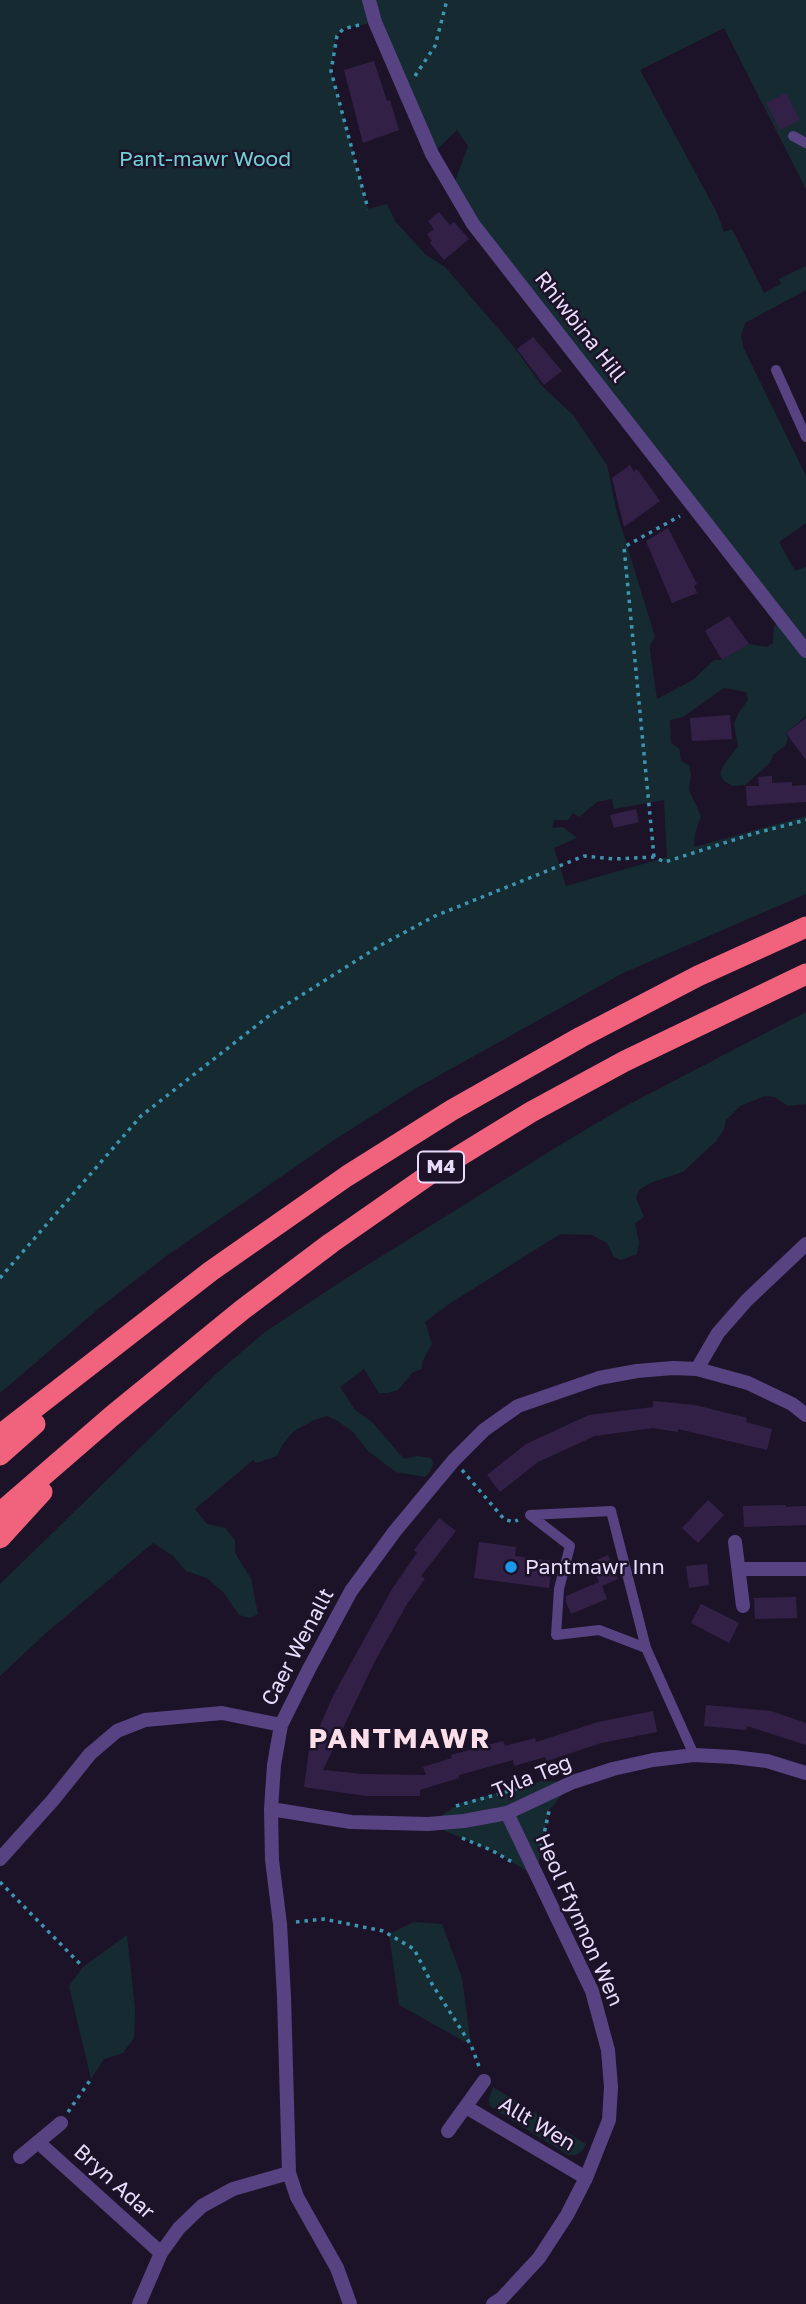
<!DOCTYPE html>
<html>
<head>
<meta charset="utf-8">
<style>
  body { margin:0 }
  canvas { display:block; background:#1c1328 }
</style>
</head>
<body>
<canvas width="806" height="2304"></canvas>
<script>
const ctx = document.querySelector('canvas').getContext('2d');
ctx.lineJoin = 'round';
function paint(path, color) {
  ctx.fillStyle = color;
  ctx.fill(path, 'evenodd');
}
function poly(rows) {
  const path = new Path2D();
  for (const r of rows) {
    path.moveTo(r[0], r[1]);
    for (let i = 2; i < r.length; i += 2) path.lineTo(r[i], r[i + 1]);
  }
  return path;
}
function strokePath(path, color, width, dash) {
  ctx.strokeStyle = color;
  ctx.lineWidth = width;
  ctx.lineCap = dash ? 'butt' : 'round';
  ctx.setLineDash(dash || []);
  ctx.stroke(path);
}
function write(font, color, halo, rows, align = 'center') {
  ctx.font = font + ' "Golos Text",sans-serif';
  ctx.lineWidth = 5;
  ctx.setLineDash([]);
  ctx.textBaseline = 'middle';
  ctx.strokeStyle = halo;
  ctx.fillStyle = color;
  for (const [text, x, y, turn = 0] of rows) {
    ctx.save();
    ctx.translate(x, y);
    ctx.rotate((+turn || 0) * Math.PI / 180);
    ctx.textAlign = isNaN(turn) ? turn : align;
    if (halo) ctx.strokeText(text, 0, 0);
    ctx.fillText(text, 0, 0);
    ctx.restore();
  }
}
const green = poly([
  [0,0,806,0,806,189,724,28,640,70,717,213,724,232,732,229,764,293,781,284,779,279,806,266,806,290,745,323,741,336,743,347,806,476,806,523,779,542,795,571,806,567,806,716,786,733,788,739,785,746,773,755,770,763,745,785,733,786,724,781,720,774,723,766,738,746,734,724,738,714,748,700,746,692,724,688,683,717,670,720,671,743,679,748,681,761,689,765,691,774,689,790,701,816,695,833,694,847,806,816,806,894,623,973,413,1090,337,1138,165,1257,98,1309,0,1393],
  [374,22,432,154,457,130,468,146,452,190,780,617,774,627,773,643,767,647,749,644,722,660,714,660,693,680,657,699,650,651,650,645,655,637,617,513,607,465,573,415,542,386,514,347,445,267,426,255,395,221,387,204,368,209,331,71,336,36,343,29],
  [612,799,614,809,664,800,667,857,566,886,554,848,577,838,563,827,552,828,554,820,568,820,573,813,579,817,597,802],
  [806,1012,806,1104,788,1106,775,1097,765,1096,740,1106,726,1120,724,1129,716,1141,683,1172,650,1183,639,1190,636,1198,644,1217,635,1223,639,1243,637,1254,621,1260,614,1257,607,1243,592,1235,560,1234,449,1304,425,1322,432,1344,422,1362,422,1369,413,1372,398,1390,388,1393,379,1393,364,1369,340,1387,355,1410,372,1422,404,1459,417,1456,431,1458,433,1464,430,1472,425,1477,396,1472,368,1451,353,1432,338,1421,327,1416,314,1420,294,1431,282,1445,277,1456,256,1463,253,1460,195,1509,207,1524,225,1528,235,1540,235,1553,251,1579,258,1614,250,1618,239,1615,224,1593,207,1578,186,1571,173,1556,153,1543,47,1632,0,1676,0,1584,217,1373,265,1332,345,1279,565,1142,624,1107],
  [541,1781,573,1782,549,1810,536,1876,491,1850,428,1824,461,1803],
  [414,1922,442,1924,462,1978,471,2045,399,2005,389,1934],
  [127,1935,135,2009,134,2038,123,2053,104,2059,91,2079,69,1986,83,1967],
  [493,2087,586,2144,582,2151,576,2155,568,2155,497,2111,490,2106,489,2099]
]);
const building = poly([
  [374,61,387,101,390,100,399,130,363,143,344,70],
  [786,93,800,120,780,130,766,103],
  [439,212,450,225,454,222,469,239,444,260,430,243,432,241,427,234,434,229,428,221],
  [533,337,562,371,544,385,517,349],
  [630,465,634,472,637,469,660,501,624,527,612,478],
  [668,528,697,584,694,586,697,593,672,603,646,541],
  [729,616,749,644,722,660,705,631],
  [730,715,732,739,692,741,690,718],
  [806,718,806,760,786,733],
  [772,776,772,783,792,782,792,786,806,785,806,802,747,806,746,786,759,786,758,777],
  [636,809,639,822,614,828,610,815],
  [653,1401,695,1405,747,1418,746,1422,772,1429,767,1450,678,1429,678,1432,653,1428,595,1436,538,1462,500,1492,487,1475,526,1444,589,1415,653,1407],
  [708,1500,724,1515,698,1543,682,1528],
  [786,1505,786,1507,806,1506,806,1525,744,1527,743,1506],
  [439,1518,456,1531,421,1576,425,1579,407,1604,374,1663,323,1770,363,1774,426,1775,423,1767,452,1758,451,1755,503,1741,505,1746,535,1738,536,1742,598,1722,653,1711,657,1732,601,1743,547,1761,545,1757,514,1766,513,1760,459,1775,459,1778,420,1790,420,1796,366,1796,304,1787,309,1750,334,1694,392,1589,417,1553,414,1550],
  [479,1542,516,1547,515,1556,553,1561,549,1588,474,1578],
  [608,1555,618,1579,602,1586,607,1599,571,1614,566,1602,566,1596,599,1582,591,1563],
  [707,1564,709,1585,689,1588,686,1566],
  [796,1597,797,1618,755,1619,754,1598],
  [701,1604,739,1623,729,1643,691,1623],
  [706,1705,771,1711,806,1723,806,1745,747,1726,746,1730,704,1726]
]);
const path = poly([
  [359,25,343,29,337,36,331,71,368,209],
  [415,76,435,46,447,0],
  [654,857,624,547,680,516],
  [0,1278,141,1116,270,1015,381,945,435,916,584,856,614,859,654,857,665,862,752,834,806,820],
  [462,1470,504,1519,513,1522,518,1520],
  [456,1806,523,1787],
  [462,1838,491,1850,514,1863],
  [541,1848,549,1811],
  [0,1882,83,1967],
  [296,1922,324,1919,383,1931,414,1949,432,1984,471,2045,480,2069],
  [68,2112,91,2079]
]);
const service = poly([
  [793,136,806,143],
  [776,370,806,437],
  [646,1648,599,1630,556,1635,559,1589,570,1546,530,1515,611,1511,646,1648,694,1755]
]);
const minor = poly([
  [369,0,375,22,432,154,473,224,806,651],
  [697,1369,718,1333,747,1300,806,1244],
  [735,1542,743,1606],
  [740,1569,806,1569],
  [271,1809,351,1822,428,1824,464,1821,507,1813,573,1782,613,1769,653,1760,694,1755,733,1757,767,1761,806,1773],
  [0,1859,53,1800,90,1754,117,1731,145,1720,222,1713,281,1725],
  [466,2107,586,2178],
  [448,2131,484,2081],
  [38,2142,161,2253],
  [20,2157,61,2123],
  [139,2304,161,2253,179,2228,202,2206,233,2189,289,2173],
  [350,2304,337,2268,297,2197,289,2173,284,1997,280,1924,272,1860,271,1809,274,1765,281,1725,309,1669,351,1591,395,1531,454,1460,484,1430,518,1406,599,1378,637,1371,673,1368,697,1369,748,1383,792,1404,806,1415],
  [493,2304,502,2298,539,2258,567,2215,586,2178,609,2120,611,2087,608,2050,592,1991,507,1813]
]);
const motorway = poly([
  [0,1435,211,1271,347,1176,452,1110,581,1037,698,976,806,927],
  [0,1455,35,1424],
  [0,1513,112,1416,242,1310,331,1243,430,1174,531,1112,625,1061,806,974],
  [0,1538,42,1492]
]);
const markers = [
  [511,1567,7,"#1a99ea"]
];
const shields = [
  [441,1167,46]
];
const shieldNames = [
  ["M4",441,1167]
];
const parkNames = [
  ["Pant-mawr Wood",205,159]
];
const streetNames = [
  ["Rhiwbina Hill",580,327,52],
  ["Caer Wenallt",298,1647,-62],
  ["Tyla Teg",532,1777,-22],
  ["Heol Ffynnon Wen",579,1920,66],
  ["Allt Wen",537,2124,31],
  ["Bryn Adar",114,2182,42]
];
const poiNames = [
  ["Pantmawr Inn",525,1567]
];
const districtNames = [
  ["PANTMAWR",400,1739]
];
paint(green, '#162a31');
paint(building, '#332047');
strokePath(path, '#3c96b1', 3.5, [3.5, 5]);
strokePath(service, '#574282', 10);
strokePath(minor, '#574282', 14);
strokePath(motorway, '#f1627d', 21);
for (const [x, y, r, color] of markers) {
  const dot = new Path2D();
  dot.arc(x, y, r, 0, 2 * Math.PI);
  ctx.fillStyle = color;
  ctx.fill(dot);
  strokePath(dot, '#1c1328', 2.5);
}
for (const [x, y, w] of shields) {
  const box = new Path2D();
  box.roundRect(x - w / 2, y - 15.5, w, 31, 5);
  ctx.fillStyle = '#1c1328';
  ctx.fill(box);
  strokePath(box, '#e9dcfc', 2);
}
write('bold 19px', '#e9dcfc', null, shieldNames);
write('21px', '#6ed2d6', '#1c1328', parkNames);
write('21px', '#e9dcfc', '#1c1328', streetNames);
write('21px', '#e9dcfc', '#1c1328', poiNames, 'left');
ctx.letterSpacing = '2px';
write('bold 28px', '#fcdee8', '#1c1328', districtNames);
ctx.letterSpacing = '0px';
</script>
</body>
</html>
